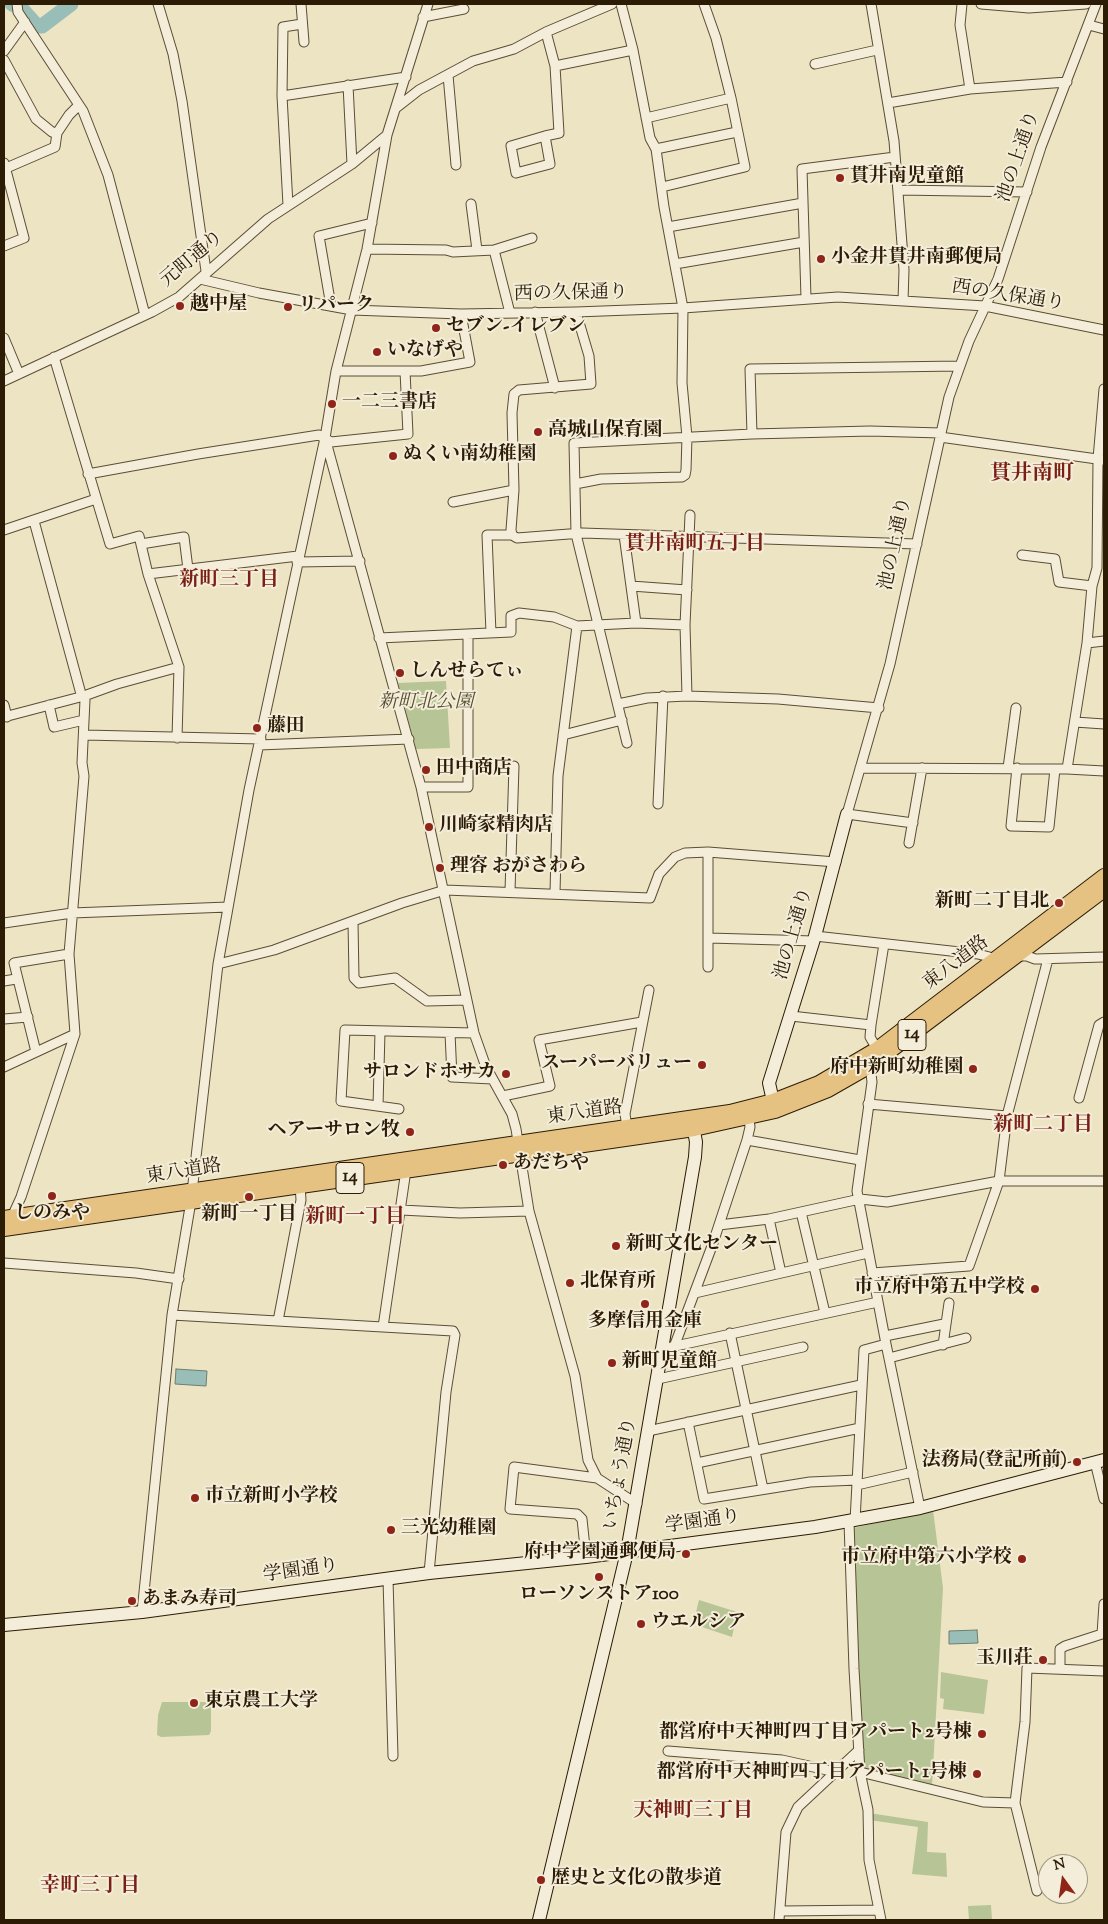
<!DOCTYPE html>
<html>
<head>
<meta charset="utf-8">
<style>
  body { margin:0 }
  #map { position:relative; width:1108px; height:1924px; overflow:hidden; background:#ede4c4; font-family:"Sorts Mill Goudy",serif }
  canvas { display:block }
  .frame { position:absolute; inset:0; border:5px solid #2c1b05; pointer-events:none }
  .north { position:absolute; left:1038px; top:1854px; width:50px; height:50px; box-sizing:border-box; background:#f3edd9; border:1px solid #a39984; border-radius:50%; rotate:346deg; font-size:14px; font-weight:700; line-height:20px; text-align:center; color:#2c1b05 }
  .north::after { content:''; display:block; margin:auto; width:18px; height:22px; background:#8f2418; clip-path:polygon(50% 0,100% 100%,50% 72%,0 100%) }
</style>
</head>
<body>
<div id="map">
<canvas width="1108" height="1924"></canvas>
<div class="frame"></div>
<div class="north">N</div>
</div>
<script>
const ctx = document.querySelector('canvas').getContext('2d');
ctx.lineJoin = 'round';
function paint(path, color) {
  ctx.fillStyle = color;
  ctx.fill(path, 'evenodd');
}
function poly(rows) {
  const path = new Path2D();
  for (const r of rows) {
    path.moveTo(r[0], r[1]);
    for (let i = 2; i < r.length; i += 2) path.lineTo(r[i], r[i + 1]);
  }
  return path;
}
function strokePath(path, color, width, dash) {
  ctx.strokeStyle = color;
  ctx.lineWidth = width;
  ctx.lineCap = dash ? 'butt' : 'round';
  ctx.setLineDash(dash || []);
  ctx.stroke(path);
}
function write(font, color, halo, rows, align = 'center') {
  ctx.font = font + ' "Sorts Mill Goudy","Noto Serif JP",serif';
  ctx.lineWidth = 4;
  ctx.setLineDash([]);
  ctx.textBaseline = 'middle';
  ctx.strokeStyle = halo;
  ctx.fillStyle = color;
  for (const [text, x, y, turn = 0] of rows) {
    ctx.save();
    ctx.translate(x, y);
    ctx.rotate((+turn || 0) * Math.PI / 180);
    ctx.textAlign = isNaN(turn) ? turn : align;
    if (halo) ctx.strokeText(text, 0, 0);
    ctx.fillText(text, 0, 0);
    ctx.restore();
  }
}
const green = poly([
  [446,681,450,748,416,749,398,683],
  [933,1510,943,1588,932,1786,863,1769,849,1529],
  [699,1600,737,1612,732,1637,693,1624],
  [941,1672,988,1680,984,1714,943,1709,944,1699,940,1698],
  [162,1702,211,1702,211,1731,209,1735,161,1737,157,1735,158,1715],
  [869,1813,928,1822,927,1852,946,1853,947,1877,912,1874,918,1827,869,1820],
  [991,1905,992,1920,969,1920,968,1906]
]);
const water = poly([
  [176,1369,207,1371,206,1386,175,1384,176,1369],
  [977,1630,978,1643,949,1644,949,1631,977,1630]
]);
const river = poly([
  [12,4,20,7,37,26,42,26,71,4]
]);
const street = poly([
  [17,4,18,12,83,111,108,175,145,315],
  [158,4,173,54,182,101,206,271],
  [301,4,304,42],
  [871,4,894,141,904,270,903,301],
  [962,4,960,25,970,89],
  [981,4,1029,8,1086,4],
  [423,17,464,9],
  [1089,25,1104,29],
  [4,51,25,22],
  [4,60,36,119,52,132,57,133],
  [815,64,877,50],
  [555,66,633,50],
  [448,75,456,165],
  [348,85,352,164],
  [282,96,406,77],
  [888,103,970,89,1067,82],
  [396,108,419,90,473,61,514,49,546,32,612,4],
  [646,118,731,98],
  [545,136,550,164,516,173,511,146,545,136,559,133,555,66,546,32],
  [656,149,737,132],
  [4,169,55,147,57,133,69,115,79,105],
  [662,187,745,167,731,98,716,38,704,4],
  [898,190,1027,192],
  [471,204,477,250],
  [288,205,282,96,283,27,302,24],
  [668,227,803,203],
  [4,246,24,238,4,163],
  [367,249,446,250,453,252,494,250,532,238],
  [494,250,510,313],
  [675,264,804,242],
  [200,279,259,293,352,310,461,314,576,312,683,308,838,297,985,306,1104,330],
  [806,298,802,169,895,157],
  [331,306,319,236,372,223],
  [535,312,555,388],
  [576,312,589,356,591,384,519,390,514,394,512,413,514,490,511,530,512,535,517,538,582,533,917,544],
  [4,338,19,374],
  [54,357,110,544,139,536,148,574,179,667,177,738],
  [336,371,421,371,470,362,461,314],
  [4,381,152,312,179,297,268,219,352,164,387,135],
  [752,434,750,369,959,366],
  [940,437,1104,460],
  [325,438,421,787,474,1033,486,1067,512,1114,516,1129,529,1211,575,1376,588,1460,597,1478,637,1504],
  [88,474,198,454,319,435,331,442,408,434,405,371],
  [575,484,601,479,682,477,685,475,686,470,687,437,682,383,683,308,664,207,656,149,650,138,633,50,621,4],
  [453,502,514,490],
  [690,515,685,625,687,696,778,699,879,708],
  [4,530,96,499],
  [624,535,636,623],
  [141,544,184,537,188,569],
  [1022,555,1055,559,1059,582,1092,586],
  [297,562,360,561],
  [148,574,298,556],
  [631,586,687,590],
  [491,633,487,535,512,535],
  [379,638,511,632,511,616,519,613,554,617,577,626,636,623,685,625],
  [1087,643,1092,586,1097,568,1098,459,1104,389],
  [618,704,647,698,687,696],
  [4,705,7,717],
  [49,705,54,727,84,720],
  [4,717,84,696,117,684,179,667],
  [1075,722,1104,724],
  [84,735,261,739],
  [563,735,622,720],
  [627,743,576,534,574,443,752,434,870,431,941,433],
  [259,745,409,739],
  [860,768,1067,769,1104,771],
  [1008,768,1016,708],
  [1017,768,1011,826,1049,827,1055,769],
  [1067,769,1087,643,1104,641],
  [421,787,468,787,468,634],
  [658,804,663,696],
  [913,823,847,814,890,664,949,397,969,341,998,279,1041,147,1096,4],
  [909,843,922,768],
  [510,891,514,766],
  [555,893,558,776,577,626],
  [353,922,354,978,359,983,395,978,427,1001,467,1000],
  [4,923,72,913,228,907],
  [815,936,978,954,997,959],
  [709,938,814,941],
  [1018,956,1027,956,1035,959,1104,957],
  [218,964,274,950,402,903,445,890,650,898,659,874,675,857,685,853,708,852,836,862],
  [708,967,708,852],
  [4,981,16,979],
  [791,1016,871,1025],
  [4,1019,28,1017],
  [450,1033,452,1077,492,1079],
  [877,1049,870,1037,871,1025,884,944],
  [36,1052,14,963,69,954],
  [870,1066,872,1082,857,1191,886,1344,920,1508],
  [4,1067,75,1034],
  [503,1096,550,1086,539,1040,642,1022],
  [1079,1098,1099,1025,1104,1022],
  [868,1104,1007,1116],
  [378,1106,380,1032],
  [399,1109,341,1101,345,1030,474,1033],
  [627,1127,625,1114,649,990],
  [747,1140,860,1160],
  [401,1210,460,1213,529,1211],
  [801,1212,825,1313],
  [11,1219,21,1197,75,1034,69,954,84,776,82,763,85,700,81,694,34,521],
  [769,1219,781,1273],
  [719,1225,769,1219,860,1199,887,1202,999,1181,1104,1181],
  [4,1263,136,1273,179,1279],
  [872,1273,969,1266,999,1181,1007,1116,1048,959],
  [695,1293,868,1253],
  [172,1315,453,1331,455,1335,446,1392,429,1573],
  [278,1321,301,1200,300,1185],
  [383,1327,406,1170],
  [730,1333,763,1489],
  [885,1336,944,1324],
  [943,1345,949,1303],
  [671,1347,878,1302],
  [674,1347,712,1246,747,1140,750,1127,749,1119],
  [889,1358,966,1338],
  [658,1379,803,1347],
  [688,1422,704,1499,810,1482,857,1480],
  [648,1431,861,1385],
  [1095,1462,1104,1499],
  [697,1463,860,1428],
  [857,1485,913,1472],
  [855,1521,864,1350,886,1344],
  [849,1522,854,1669,860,1772,868,1810,869,1860,881,1920],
  [586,1557,582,1519,577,1514,510,1509,514,1467,597,1478],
  [388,1579,393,1756],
  [142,1612,172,1315,191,1201,218,964,249,790,325,438,336,371,367,249,387,135,428,4],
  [1060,1669,1060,1649,1065,1646,1102,1634,1104,1604],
  [668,1751,782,1760,836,1772],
  [860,1772,983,1802,1015,1803],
  [1037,1891,1015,1803,1025,1722,1027,1668,1104,1671],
  [780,1911,879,1910],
  [779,1920,786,1832,798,1807,859,1750]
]);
const secondary = poly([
  [773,1101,769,1083,815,936,847,814],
  [4,1625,142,1612,429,1573,586,1557,815,1527,920,1508,1104,1460],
  [539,1920,627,1552,695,1157,696,1142,692,1120]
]);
const primary = poly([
  [4,1218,627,1127,730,1112,773,1101,819,1083,877,1049,1104,876],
  [4,1229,694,1129,775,1111,828,1090,870,1066,1104,890]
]);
const markers = [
  [840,178,5,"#8f2418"],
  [821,259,5,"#8f2418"],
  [180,306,5,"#8f2418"],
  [288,307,5,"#8f2418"],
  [436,328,5,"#8f2418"],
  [377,352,5,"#8f2418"],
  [332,404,5,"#8f2418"],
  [538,432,5,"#8f2418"],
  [393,456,5,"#8f2418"],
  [400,673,5,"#8f2418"],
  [257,728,5,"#8f2418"],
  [426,770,5,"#8f2418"],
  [429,827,5,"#8f2418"],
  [440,868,5,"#8f2418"],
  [1059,903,5,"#8f2418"],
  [702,1065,5,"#8f2418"],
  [973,1069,5,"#8f2418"],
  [506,1074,5,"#8f2418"],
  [410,1132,5,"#8f2418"],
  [503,1165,5,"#8f2418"],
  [52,1196,5,"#8f2418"],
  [249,1197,5,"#8f2418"],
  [616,1246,5,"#8f2418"],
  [570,1283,5,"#8f2418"],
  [1035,1289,5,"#8f2418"],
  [645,1304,5,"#8f2418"],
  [612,1363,5,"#8f2418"],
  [1077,1462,5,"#8f2418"],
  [195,1498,5,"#8f2418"],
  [391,1530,5,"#8f2418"],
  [686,1554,5,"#8f2418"],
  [1022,1559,5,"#8f2418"],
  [599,1577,5,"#8f2418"],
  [132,1601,5,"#8f2418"],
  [641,1624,5,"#8f2418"],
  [1043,1660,5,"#8f2418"],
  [194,1703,5,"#8f2418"],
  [982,1734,5,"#8f2418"],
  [977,1774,5,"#8f2418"],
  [541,1880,5,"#8f2418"]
];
const shields = [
  [912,1035,28],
  [350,1178,28]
];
const shieldNames = [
  ["14",912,1035],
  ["14",350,1178]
];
const streetNames = [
  ["池の上通り",1020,157,-71],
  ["元町通り",193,260,-40],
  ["西の久保通り",571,295,-1],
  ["西の久保通り",1008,297,9],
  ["池の上通り",897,544,-78],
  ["池の上通り",795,934,-74],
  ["東八道路",957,964,-37],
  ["東八道路",585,1114,-8],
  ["東八道路",184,1173,-9],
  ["いちょう通り",622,1474,-80],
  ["学園通り",703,1523,-8],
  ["学園通り",301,1572,-8]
];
const poiNames = [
  ["貫井南児童館",850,178],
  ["小金井貫井南郵便局",831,259],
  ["越中屋",190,306],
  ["リパーク",298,307],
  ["セブン-イレブン",446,328],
  ["いなげや",387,352],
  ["一二三書店",342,404],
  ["高城山保育園",548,432],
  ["ぬくい南幼稚園",403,456],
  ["しんせらてぃ",410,673],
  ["藤田",267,728],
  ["田中商店",436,770],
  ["川崎家精肉店",439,827],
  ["理容 おがさわら",450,868],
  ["新町二丁目北",1049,903,"right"],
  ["スーパーバリュー",692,1065,"right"],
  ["府中新町幼稚園",963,1069,"right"],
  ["サロンドホサカ",496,1074,"right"],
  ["ヘアーサロン牧",400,1132,"right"],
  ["あだちや",513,1165],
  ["しのみや",52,1215,"center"],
  ["新町一丁目",249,1216,"center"],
  ["新町文化センター",626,1246],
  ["北保育所",580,1283],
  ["市立府中第五中学校",1025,1289,"right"],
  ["多摩信用金庫",645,1323,"center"],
  ["新町児童館",622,1363],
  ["法務局(登記所前)",1067,1462,"right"],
  ["市立新町小学校",205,1498],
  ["三光幼稚園",401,1530],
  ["府中学園通郵便局",676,1554,"right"],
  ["市立府中第六小学校",1012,1559,"right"],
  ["ローソンストア100",599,1596,"center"],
  ["あまみ寿司",142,1601],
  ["ウエルシア",651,1624],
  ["玉川荘",1033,1660,"right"],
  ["東京農工大学",204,1703],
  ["都営府中天神町四丁目アパート2号棟",972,1734,"right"],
  ["都営府中天神町四丁目アパート1号棟",967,1774,"right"],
  ["歴史と文化の散歩道",551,1880]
];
const parkNames = [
  ["新町北公園",426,704]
];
const neighbourhoodNames = [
  ["貫井南町五丁目",695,546],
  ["新町三丁目",229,582],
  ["新町二丁目",1043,1127],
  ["新町一丁目",355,1219],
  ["天神町三丁目",693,1813],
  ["幸町三丁目",90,1888]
];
const quarterNames = [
  ["貫井南町",1032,475]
];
paint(green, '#b7c495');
paint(water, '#99beb7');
strokePath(water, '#6d7d70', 1);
strokePath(river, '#99beb7', 15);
strokePath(street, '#5c4d35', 11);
strokePath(secondary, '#2c1b05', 14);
strokePath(primary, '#2c1b05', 16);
strokePath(street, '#f3edd9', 9);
strokePath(secondary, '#f3edd9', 12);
strokePath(primary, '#e6c282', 14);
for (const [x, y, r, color] of markers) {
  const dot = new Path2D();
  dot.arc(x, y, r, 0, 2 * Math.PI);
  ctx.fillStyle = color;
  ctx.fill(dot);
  strokePath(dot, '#f3edd9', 2);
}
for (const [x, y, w] of shields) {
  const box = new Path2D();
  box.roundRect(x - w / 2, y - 15.5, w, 31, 4);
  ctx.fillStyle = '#f3edd9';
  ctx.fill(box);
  strokePath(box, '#2c1b05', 1);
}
write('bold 18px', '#2c1b05', null, shieldNames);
write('19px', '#2c1b05', '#f3edd9', streetNames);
write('bold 19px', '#2c1b05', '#f3edd9', poiNames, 'left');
write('italic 19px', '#564e30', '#f3edd9', parkNames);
write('bold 20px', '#7a1f14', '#f3edd9', neighbourhoodNames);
write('bold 21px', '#7a1f14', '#f3edd9', quarterNames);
</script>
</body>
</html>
